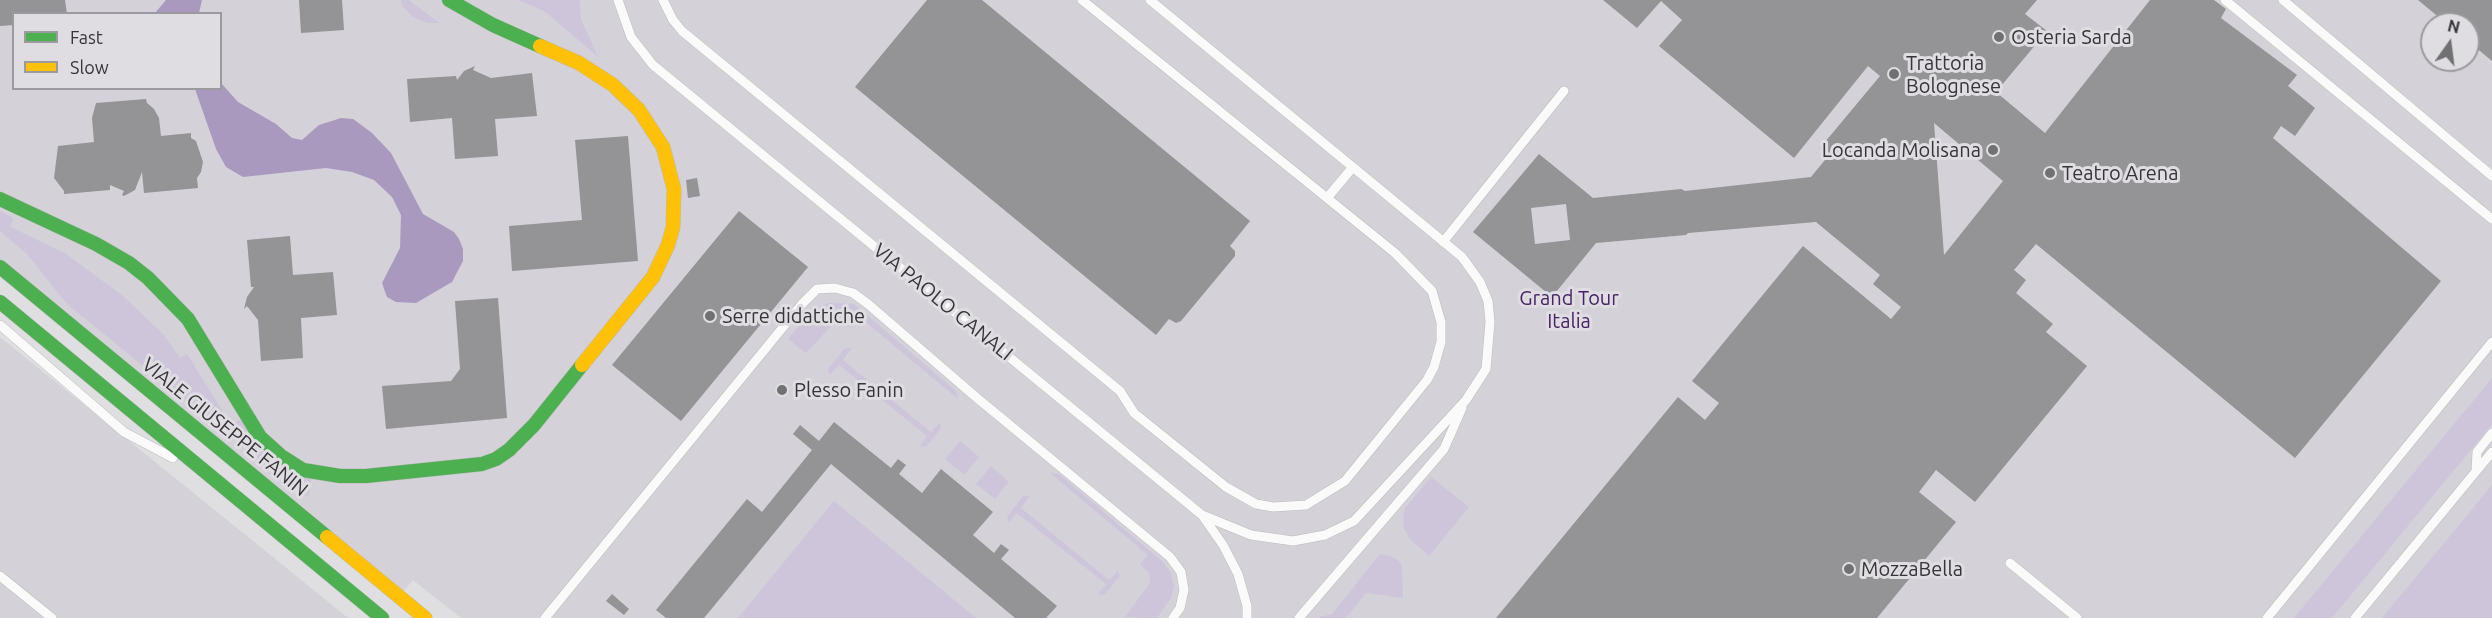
<!DOCTYPE html>
<html>
<head>
<meta charset="utf-8">
<style>
  body { margin:0 }
  #map { position:relative; width:2492px; height:618px; overflow:hidden; background:#dfdee1; font-family:Ubuntu,sans-serif }
  canvas { display:block }
  .legend { position:absolute; left:12px; top:12px; width:210px; height:78px; box-sizing:border-box; background:#dfdde2; border:2px solid #9b9a9e; margin:0; padding:8px 10px; list-style:none; font-size:18px; color:#363537 }
  .legend li { display:flex; align-items:center; gap:12px; height:30px }
  .legend b { width:30px; border:2px solid #9b9a9e }
  .north { position:absolute; left:2420px; top:12px; width:60px; height:60px; box-sizing:border-box; background:#dfdde2; border:2px solid #9b9a9e; border-radius:50%; rotate:14deg; font-size:16px; font-weight:700; line-height:24px; text-align:center; color:#363537 }
  .north::after { content:''; display:block; margin:auto; width:21px; height:27px; background:#717072; clip-path:polygon(50% 0,100% 100%,50% 72%,0 100%) }
</style>
</head>
<body>
<div id="map">
<canvas width="2492" height="618"></canvas>
<ul class="legend">
<li><b style="height:8px;background:#4caf50"></b>Fast</li>
<li><b style="height:8px;background:#ffc107"></b>Slow</li>
</ul>
<div class="north">N</div>
</div>
<script>
const ctx = document.querySelector('canvas').getContext('2d');
ctx.lineJoin = 'round';
function paint(path, color) {
  ctx.fillStyle = color;
  ctx.fill(path, 'evenodd');
}
function poly(rows) {
  const path = new Path2D();
  for (const r of rows) {
    path.moveTo(r[0], r[1]);
    for (let i = 2; i < r.length; i += 2) path.lineTo(r[i], r[i + 1]);
  }
  return path;
}
function strokePath(path, color, width, dash) {
  ctx.strokeStyle = color;
  ctx.lineWidth = width;
  ctx.lineCap = dash ? 'butt' : 'round';
  ctx.setLineDash(dash || []);
  ctx.stroke(path);
}
function write(font, color, halo, rows, align = 'center') {
  ctx.font = font + ' Ubuntu,sans-serif';
  ctx.lineWidth = 6;
  ctx.setLineDash([]);
  ctx.textBaseline = 'middle';
  ctx.strokeStyle = halo;
  ctx.fillStyle = color;
  for (const [text, x, y, turn = 0] of rows) {
    ctx.save();
    ctx.translate(x, y);
    ctx.rotate((+turn || 0) * Math.PI / 180);
    ctx.textAlign = isNaN(turn) ? turn : align;
    if (halo) ctx.strokeText(text, 0, 0);
    ctx.fillText(text, 0, 0);
    ctx.restore();
  }
}
const built = poly([
  [0,0,518,0,545,12,597,56,581,17,580,0,2492,0,2492,618,461,618,413,580,394,602,0,265],
  [14,14,220,14,220,88,14,88],
  [2432,24,2468,24,2468,60,2432,60],
  [0,337,268,553,348,618,0,618]
]);
const green = poly([
  [401,0,409,0,439,23,426,23,413,17,402,5],
  [518,0,580,0,581,18,598,57,545,12],
  [0,211,13,218,11,227,66,254,122,295,164,335,180,358,187,354,231,425,240,420,311,479,309,495,304,497,67,304,27,254,0,231],
  [829,303,854,304,956,391,958,399,862,319,852,327,832,325,806,353,788,339,813,309],
  [845,348,852,348,843,360,931,432,940,423,941,428,926,447,920,446,927,436,839,365,830,375,828,369],
  [2492,378,2492,424,2332,618,2294,618],
  [960,441,979,457,964,475,945,459],
  [991,466,1009,482,995,499,976,484],
  [1050,473,1059,474,1163,562,1171,573,1174,586,1171,598,1157,618,1125,617,1150,583,1149,573,1140,564,1148,555],
  [1431,477,1469,507,1429,556,1410,539,1404,528,1403,517,1405,508],
  [2492,485,2492,618,2382,618],
  [1023,496,1030,496,1021,508,1109,580,1118,571,1120,576,1104,595,1098,594,1106,584,1017,513,1009,523,1007,517],
  [834,501,976,618,738,618],
  [1380,554,1388,555,1398,560,1402,566,1403,598,1366,593,1346,618,1315,618,1332,614]
]);
const water = poly([
  [166,0,202,0,199,13,155,13],
  [221,83,238,102,276,124,292,138,302,140,319,125,341,118,353,119,372,133,391,153,423,214,454,232,459,239,463,249,463,261,452,282,416,303,396,302,387,297,382,283,400,248,401,215,392,197,374,180,352,172,326,168,243,177,226,167,216,149,195,89,220,88]
]);
const building = poly([
  [0,0,65,0,67,14,14,14,14,25,0,26],
  [299,0,342,0,344,30,301,33],
  [927,0,982,0,1250,221,1230,246,1235,251,1235,256,1181,321,1176,323,1169,319,1156,335,855,87],
  [1603,0,2037,0,2025,14,2047,31,1996,92,2045,133,2150,0,2214,0,2226,9,2221,18,2297,75,2288,86,2315,108,2295,136,2281,126,2273,138,2441,281,2295,458,2036,244,2014,270,2026,280,2016,293,2053,324,2046,332,2087,366,1975,502,1936,470,1919,492,1956,522,1877,618,1496,618,1678,397,1705,420,1719,403,1692,381,1803,246,1891,319,1901,307,1873,284,1880,275,1816,222,1688,233,1686,235,1596,243,1552,297,1473,232,1539,154,1593,198,1681,189,1685,191,1811,177,1829,155,1820,148,1880,76,1868,66,1794,158,1659,46,1682,20,1661,1,1637,28],
  [1934,123,2003,181,1944,255],
  [1566,204,1570,240,1535,244,1531,208],
  [2418,0,2492,0,2492,61,2468,41,2468,24,2447,24],
  [475,66,473,70,491,78,532,73,537,116,495,119,498,156,455,159,452,118,410,122,407,79,456,76,457,80,464,71],
  [146,99,147,103,154,109,159,118,161,136,191,133,191,138,196,141,203,162,201,172,197,178,198,188,144,193,142,172,135,190,124,196,122,195,124,191,110,185,110,190,64,194,64,191,54,178,58,146,94,142,92,118,96,103],
  [628,136,638,261,512,271,509,226,582,220,575,140],
  [697,178,700,196,688,198,686,180],
  [739,211,808,267,681,421,612,365],
  [290,236,293,275,333,272,337,315,301,318,303,358,261,361,258,320,247,306,244,309,247,297,254,287,251,287,247,240],
  [498,298,507,418,386,429,382,386,451,381,460,369,455,301],
  [834,422,891,468,898,459,906,465,899,474,922,493,941,469,993,512,973,535,994,553,1001,544,1009,550,1001,559,1057,606,1046,618,1015,618,831,464,704,618,666,618,656,610,747,499,762,512,812,450,793,434,800,425,819,441],
  [612,594,629,609,624,615,606,601]
]);
const lane = poly([
  [618,0,631,37,653,65,1202,515,1223,545,1238,574,1247,606,1247,618],
  [663,0,673,20,682,31,1120,391,1134,413,1226,487,1256,504,1273,507,1306,505,1345,481,1427,380,1434,367,1441,342,1441,322,1432,291,1395,253,1082,0],
  [1150,0,1462,257,1480,282,1488,301,1490,322,1486,369,1466,400,1354,521,1325,535,1293,541,1251,535,1202,515],
  [2225,0,2492,219],
  [2283,0,2492,176],
  [1327,198,1353,167],
  [1443,242,1564,91],
  [0,325,124,432,173,458],
  [2476,471,2477,452,2492,433],
  [2010,563,2077,618],
  [0,576,52,618],
  [545,618,802,304,817,289,835,288,853,293,868,304,977,398,1170,557,1181,572,1184,590,1180,608,1173,618],
  [1299,618,1444,449,1462,408],
  [2267,618,2492,342],
  [2355,618,2492,452]
]);
const fast = poly([
  [449,0,493,25,540,46],
  [0,199,96,244,129,263,148,278,188,319,260,437,281,456,303,470,340,476,366,476,482,464,496,459,509,450,534,425,582,365],
  [0,267,327,537],
  [0,302,382,618]
]);
const slow = poly([
  [540,46,579,63,613,85,639,110,663,147,674,189,673,227,668,245,653,277,582,365],
  [327,537,425,618]
]);
const markers = [
  [1999,37,6,"#717072"],
  [1894,74,6,"#717072"],
  [1993,150,6,"#717072"],
  [2050,173,6,"#717072"],
  [710,316,6,"#717072"],
  [782,390,6,"#717072"],
  [1849,569,6,"#717072"]
];
const poiNames = [
  ["Osteria Sarda",2011,37],
  ["Trattoria",1906,63],
  ["Bolognese",1906,86],
  ["Locanda Molisana",1981,150,"right"],
  ["Teatro Arena",2062,173],
  ["Serre didattiche",722,316],
  ["Plesso Fanin",794,390],
  ["MozzaBella",1861,569]
];
const parkNames = [
  ["Grand Tour",1569,298],
  ["Italia",1569,321]
];
const streetNames = [
  ["VIA PAOLO CANALI",943,302,39],
  ["VIALE GIUSEPPE FANIN",225,427,39]
];
paint(built, '#d5d1d9');
paint(green, '#cec5db');
paint(water, '#aa99bf');
paint(building, '#949396');
strokePath(lane, '#bcbbbd', 10);
strokePath(fast, '#bcbbbd', 15);
strokePath(slow, '#bcbbbd', 15);
strokePath(lane, '#fafafa', 9);
strokePath(fast, '#4caf50', 14);
strokePath(slow, '#ffc107', 14);
for (const [x, y, r, color] of markers) {
  const dot = new Path2D();
  dot.arc(x, y, r, 0, 2 * Math.PI);
  ctx.fillStyle = color;
  ctx.fill(dot);
  strokePath(dot, '#dfdde2', 2);
}
write('20px', '#363537', '#dfdde2', poiNames, 'left');
write('20px', '#472467', '#dfdde2', parkNames);
write('20px', '#363537', '#dfdde2', streetNames);
</script>
</body>
</html>
